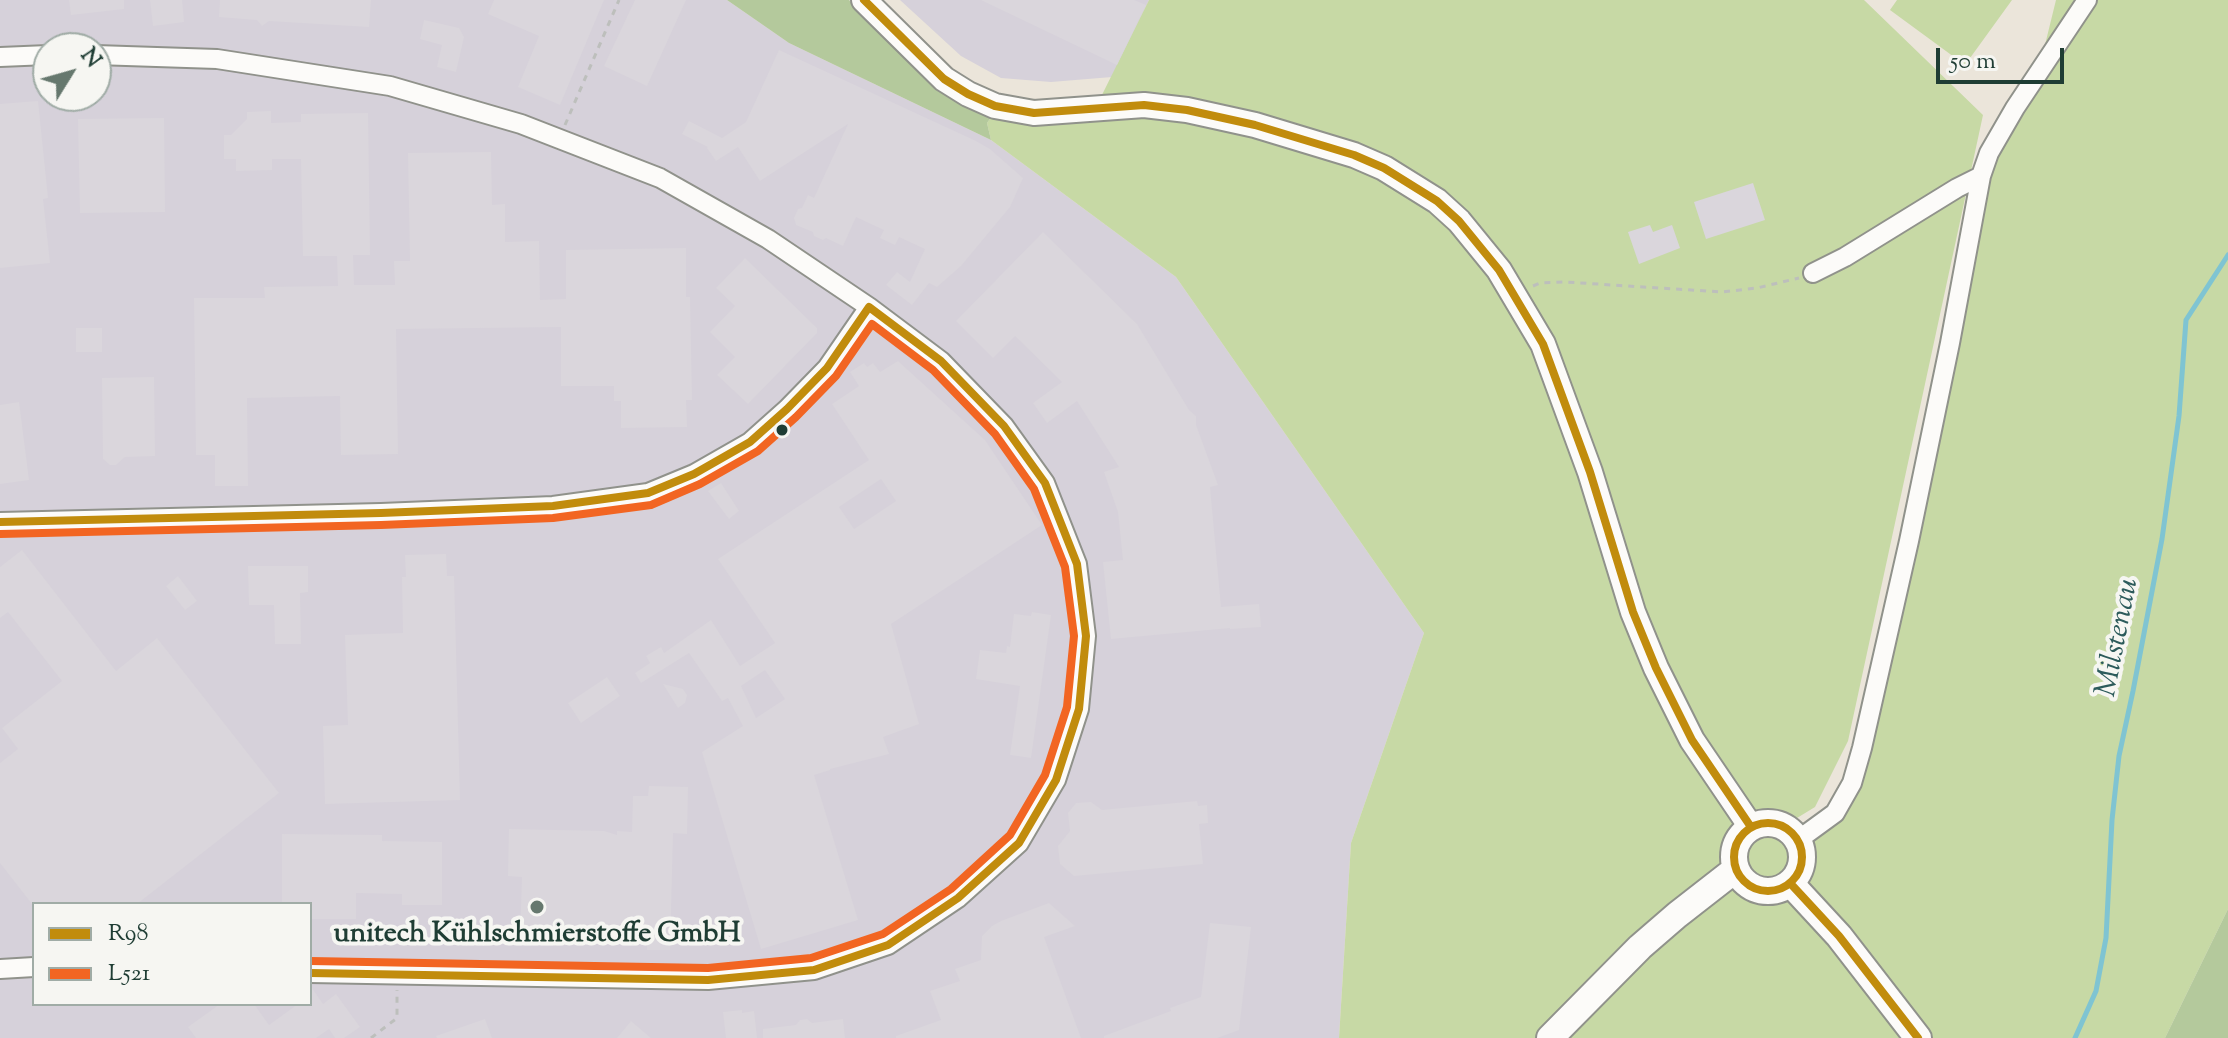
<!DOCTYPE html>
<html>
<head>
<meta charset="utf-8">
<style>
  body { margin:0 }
  #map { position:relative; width:2228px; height:1038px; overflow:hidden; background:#ebe5da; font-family:"Sorts Mill Goudy",serif }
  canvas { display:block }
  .legend { position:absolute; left:32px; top:902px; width:280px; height:104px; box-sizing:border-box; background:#f6f6f2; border:2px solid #a0aca6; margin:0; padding:10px 14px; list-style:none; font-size:24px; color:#1f3d34 }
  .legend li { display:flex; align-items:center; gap:16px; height:40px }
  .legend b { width:40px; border:2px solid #a0aca6 }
  .north { position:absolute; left:32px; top:32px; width:80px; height:80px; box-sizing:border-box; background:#f6f6f2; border:2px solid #a0aca6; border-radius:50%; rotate:53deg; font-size:22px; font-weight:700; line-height:32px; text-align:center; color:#1f3d34 }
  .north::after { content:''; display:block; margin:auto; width:28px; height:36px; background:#66786e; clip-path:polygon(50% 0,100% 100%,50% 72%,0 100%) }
  .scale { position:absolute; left:1936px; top:48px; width:128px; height:36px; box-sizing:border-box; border:4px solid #1f3d34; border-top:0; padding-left:10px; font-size:24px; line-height:28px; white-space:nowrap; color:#1f3d34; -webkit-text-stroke:6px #f6f6f2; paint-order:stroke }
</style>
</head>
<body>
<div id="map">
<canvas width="2228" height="1038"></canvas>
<ul class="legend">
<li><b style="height:10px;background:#c18c0d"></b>R98</li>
<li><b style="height:10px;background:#f26522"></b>L521</li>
</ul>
<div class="north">N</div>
<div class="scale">50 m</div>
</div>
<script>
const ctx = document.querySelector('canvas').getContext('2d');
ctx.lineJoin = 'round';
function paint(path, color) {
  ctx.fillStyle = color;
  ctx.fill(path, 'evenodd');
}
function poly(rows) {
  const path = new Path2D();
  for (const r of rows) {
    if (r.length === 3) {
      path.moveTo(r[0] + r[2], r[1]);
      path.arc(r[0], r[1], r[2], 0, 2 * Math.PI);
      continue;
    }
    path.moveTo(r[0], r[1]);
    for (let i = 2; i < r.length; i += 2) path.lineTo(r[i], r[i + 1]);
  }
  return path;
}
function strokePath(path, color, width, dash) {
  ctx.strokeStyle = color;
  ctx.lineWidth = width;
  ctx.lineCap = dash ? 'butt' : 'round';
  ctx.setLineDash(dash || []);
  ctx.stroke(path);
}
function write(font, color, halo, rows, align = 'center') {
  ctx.font = font + ' "Sorts Mill Goudy",serif';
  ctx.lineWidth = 8;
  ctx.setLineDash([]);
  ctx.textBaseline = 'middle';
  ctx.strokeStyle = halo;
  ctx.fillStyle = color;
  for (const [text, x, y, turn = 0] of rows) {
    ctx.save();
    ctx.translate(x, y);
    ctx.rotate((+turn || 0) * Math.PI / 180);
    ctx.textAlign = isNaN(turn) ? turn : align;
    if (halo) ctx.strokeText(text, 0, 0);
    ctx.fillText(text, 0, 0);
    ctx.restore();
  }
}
const industrial = poly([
  [0,0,727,0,789,43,991,140,1176,277,1424,633,1351,843,1339,1038,0,1038],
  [48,48,96,48,96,96,48,96],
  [34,904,310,904,310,1004,34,1004],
  [900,0,1149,0,1112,77,1051,82,1001,78,961,56]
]);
const green = poly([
  [1149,0,1864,0,1983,115,1848,741,1815,807,1797,818,1760,811,1793,833,1835,813,1852,783,1981,176,2087,0,2228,0,2228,909,2165,1038,1339,1038,1351,843,1424,633,1176,277,991,140,987,123,992,116,1020,123,1034,113,1096,107],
  [1897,0,2012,0,1965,65,1890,10],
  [2056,0,2077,0,2043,53]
]);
const forest = poly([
  [727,0,849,0,868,20,992,116,987,123,991,140,789,43],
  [2228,909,2228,1038,2165,1038]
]);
const stream = poly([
  [2075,1038,2096,991,2106,938,2112,820,2119,756,2133,691,2162,539,2179,416,2186,320,2228,255]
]);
const building = poly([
  [69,0,124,0,124,9,71,15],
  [150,0,182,0,184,22,153,26],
  [220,0,371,0,369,27,269,21,262,26,257,20,219,17],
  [494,0,604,0,560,105,518,87,539,36,488,14],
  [635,0,686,0,647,86,604,66],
  [981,0,1134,0,1146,5,1117,65],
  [424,20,459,28,464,37,456,72,437,67,442,45,420,39],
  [779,50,976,141,990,149,1023,178,1010,207,961,266,937,287,929,283,912,305,886,285,897,272,910,282,925,249,899,237,895,245,880,238,884,230,856,217,843,246,826,238,823,240,814,236,813,232,796,225,794,218,798,209,802,208,808,195,814,198,848,124,760,181,738,147,716,161,707,148,708,147,682,134,689,121,722,138,746,122],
  [38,101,48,198,43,199,50,263,0,268,0,104],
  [271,111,271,123,301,122,301,114,368,113,370,255,353,255,354,285,395,285,394,261,410,261,408,153,491,152,492,205,505,204,505,242,539,241,540,300,566,299,566,250,686,248,686,297,690,297,692,400,686,400,687,427,621,428,621,401,614,401,614,386,561,386,561,327,396,329,398,454,341,455,340,396,247,398,248,486,215,486,215,455,196,455,194,298,265,298,264,287,338,286,337,256,303,256,301,159,272,159,272,170,236,171,236,159,224,159,224,135,231,135,247,119,247,112],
  [164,118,165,212,80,213,78,119],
  [1753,183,1765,220,1706,239,1694,202],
  [1650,225,1653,232,1672,225,1680,248,1639,264,1628,232],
  [1043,232,1137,324,1189,410,1196,416,1196,425,1218,485,1210,487,1221,607,1259,604,1261,627,1230,629,1230,628,1111,639,1103,562,1123,560,1118,512,1104,472,1119,467,1077,401,1047,423,1033,403,1062,382,1015,336,993,358,956,321],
  [745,258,817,328,817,333,748,404,717,375,735,357,710,332,735,306,716,288],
  [76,328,102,328,102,352,76,352],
  [898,361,985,440,1042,525,891,624,919,724,883,737,889,754,830,769,830,770,814,775,858,920,761,949,702,752,743,726,728,698,722,701,689,653,641,683,635,673,650,663,646,656,661,647,664,653,711,620,740,666,775,643,718,559,869,460,832,404,859,386,850,372,864,363,867,367,873,363,880,372],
  [881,479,896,501,854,529,839,507],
  [765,670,785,699,756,718,741,686],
  [154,377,155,456,125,457,116,465,110,465,103,459,102,378],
  [19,402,29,480,0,484,0,405],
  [721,483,739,511,729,519,708,491],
  [22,550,116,671,157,638,279,793,137,904,32,904,0,863,0,763,18,749,2,728,62,681,8,612,0,618,0,567],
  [446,554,447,576,454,576,460,800,325,804,323,726,348,725,345,635,403,633,402,577,406,577,405,555],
  [248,566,308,566,308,592,300,593,301,644,275,644,274,605,249,605],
  [178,576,197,601,185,610,166,586],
  [1032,612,1051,615,1031,758,1010,755,1020,686,976,679,980,650,1006,653,1007,646,1010,647,1014,614,1031,616],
  [607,677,620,696,581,723,568,703],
  [663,684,683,689,687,695,685,703,678,708],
  [649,786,688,787,687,834,673,833,670,950,647,950,647,939,520,938,522,877,508,876,509,829,604,831,617,835,617,831,632,832,633,796,648,796],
  [1197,801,1198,806,1207,805,1208,823,1199,824,1203,864,1074,876,1060,864,1058,846,1070,831,1068,813,1076,803,1091,802,1102,810],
  [282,834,382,835,382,841,442,842,442,905,402,905,402,894,356,893,356,919,310,919,310,904,282,904],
  [1049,903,1075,926,1044,937,1081,1038,896,1038,896,1036,941,1020,930,991,960,981,955,969,981,960,982,936,992,926,1001,921],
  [1210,923,1251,927,1239,1030,1217,1038,1104,1038,1104,1036,1171,1011,1170,1008,1201,997],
  [310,985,323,1004,336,994,360,1027,344,1038,335,1038,329,1029,316,1038,196,1038,188,1027,220,1004,254,1004,269,1025,298,1004,310,1004],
  [742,1010,742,1013,754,1011,757,1038,726,1038,723,1012],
  [485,1019,492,1038,437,1038,436,1036],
  [807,1019,812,1023,843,1019,845,1038,763,1038,763,1029,796,1025,800,1020],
  [631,1021,651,1038,617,1038]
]);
const path = poly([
  [565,125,619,0],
  [1533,286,1540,283,1565,282,1722,292,1757,288,1799,278],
  [371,1038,397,1018,397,990]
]);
const minor = poly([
  [96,55,217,59,390,86,521,124,660,178,768,239,869,307,941,361,1004,426,1045,483,1077,564,1086,636,1079,709,1056,780,1019,843,958,898,888,945,814,970,708,980,310,973],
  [0,57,48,55],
  [1813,273,1845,257,1957,188,1981,176],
  [0,522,381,513,553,506,648,493,694,474,750,442,787,409,827,368,869,307],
  [1798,840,1835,813,1852,783,1862,748,1909,541,1950,343,1981,176,1989,153,2015,108,2087,0],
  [0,969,34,967]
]);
const tertiary = poly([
  [864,0,944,79,968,94,995,106,1034,113,1144,105,1187,110,1255,125,1354,155,1384,168,1437,201,1459,221,1499,270,1543,344,1590,472,1633,612,1656,668,1692,740,1751,827]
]);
const secondary = poly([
  [1768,857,34],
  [1790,883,1839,936,1918,1038],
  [1550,1038,1640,947,1677,915,1736,869]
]);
const bus1 = poly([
  [864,0,944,79,968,94,995,106,1034,113,1144,105,1187,110,1255,125,1354,155,1384,168,1437,201,1459,221,1499,270,1543,344,1590,472,1633,612,1656,668,1692,740,1751,827],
  [0,522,381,513,553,506,648,493,694,474,750,442,787,409,827,368,869,307,941,361,1004,426,1045,483,1077,564,1086,636,1079,709,1056,780,1019,843,958,898,888,945,814,970,708,980,310,973],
  [1768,857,34],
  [1790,883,1839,936,1918,1038]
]);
const bus2 = poly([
  [0,534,381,525,553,518,651,505,700,484,758,451,796,417,836,376,872,324,933,370,995,434,1034,489,1065,567,1074,636,1067,707,1045,775,1010,835,951,889,883,934,811,958,708,968,310,961]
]);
const markers = [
  [782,430,7,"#1f3d34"],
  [537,907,8,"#66786e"]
];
const poiNames = [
  ["unitech Kühlschmierstoffe GmbH",537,936]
];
const waterNames = [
  ["Milstenau",2120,638,-79]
];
paint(industrial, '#d6d1da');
paint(green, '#c7d9a5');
paint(forest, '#b4c99c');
strokePath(stream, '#7fc4d2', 5);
paint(building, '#dad6dc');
strokePath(minor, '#90928b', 22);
strokePath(tertiary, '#90928b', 28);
strokePath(secondary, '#90928b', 30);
strokePath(path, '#bdbfbc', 3, [6, 6]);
strokePath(minor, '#fcfbf9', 18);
strokePath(tertiary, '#fcfbf9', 24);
strokePath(secondary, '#fcfbf9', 26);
strokePath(bus1, '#c18c0d', 8);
strokePath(bus2, '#f26522', 8);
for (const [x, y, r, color] of markers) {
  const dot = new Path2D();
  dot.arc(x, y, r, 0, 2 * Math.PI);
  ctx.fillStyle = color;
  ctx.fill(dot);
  strokePath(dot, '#f6f6f2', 3);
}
write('bold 28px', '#1f3d34', '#f6f6f2', poiNames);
write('italic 30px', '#2c5b5b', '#f6f6f2', waterNames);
</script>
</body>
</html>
